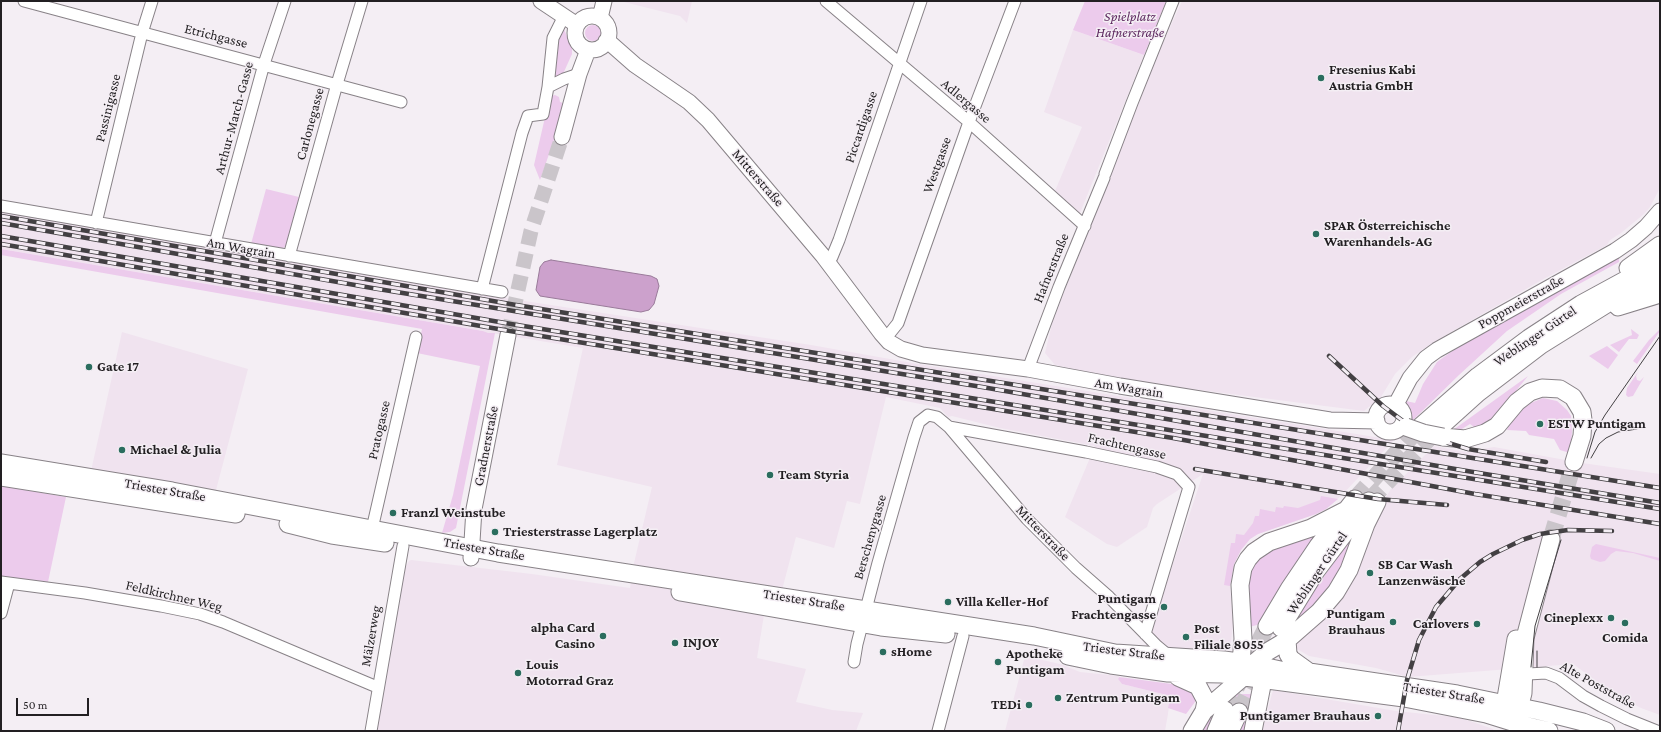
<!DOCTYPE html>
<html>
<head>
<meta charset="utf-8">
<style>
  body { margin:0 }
  #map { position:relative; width:1661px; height:732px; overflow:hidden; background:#f4eef4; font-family:"Crimson Pro",serif }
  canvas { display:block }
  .frame { position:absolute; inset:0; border:2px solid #221f22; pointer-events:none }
  .scale { position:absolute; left:16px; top:698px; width:73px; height:18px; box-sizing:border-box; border:2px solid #221f22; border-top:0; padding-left:5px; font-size:12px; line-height:14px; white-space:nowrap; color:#221f22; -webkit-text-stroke:3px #f4eef4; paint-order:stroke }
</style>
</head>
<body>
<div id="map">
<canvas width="1661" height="732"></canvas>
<div class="frame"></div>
<div class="scale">50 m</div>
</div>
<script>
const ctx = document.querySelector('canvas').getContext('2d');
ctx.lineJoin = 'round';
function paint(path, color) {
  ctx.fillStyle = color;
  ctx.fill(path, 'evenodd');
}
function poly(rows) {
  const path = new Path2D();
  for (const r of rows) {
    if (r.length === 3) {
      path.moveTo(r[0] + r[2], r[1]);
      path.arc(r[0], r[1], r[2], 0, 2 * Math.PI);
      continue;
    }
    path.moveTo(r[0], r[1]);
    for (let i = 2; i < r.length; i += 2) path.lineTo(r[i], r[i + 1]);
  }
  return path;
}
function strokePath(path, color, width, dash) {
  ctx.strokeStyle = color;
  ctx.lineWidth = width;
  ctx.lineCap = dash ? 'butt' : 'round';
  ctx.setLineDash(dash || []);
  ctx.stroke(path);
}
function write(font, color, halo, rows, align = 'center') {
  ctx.font = font + ' "Crimson Pro",serif';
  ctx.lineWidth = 3;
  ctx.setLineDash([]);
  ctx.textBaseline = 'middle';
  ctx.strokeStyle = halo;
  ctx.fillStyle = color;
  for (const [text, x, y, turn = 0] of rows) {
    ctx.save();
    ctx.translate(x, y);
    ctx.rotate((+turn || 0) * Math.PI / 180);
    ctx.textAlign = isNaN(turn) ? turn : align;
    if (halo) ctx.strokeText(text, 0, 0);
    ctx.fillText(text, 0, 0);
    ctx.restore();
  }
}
const built = poly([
  [620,1,692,1,687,23,680,16],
  [1182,1,1660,1,1660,188,1650,207,1644,214,1621,233,1610,240,1607,245,1540,281,1432,343,1412,357,1395,374,1381,397,1364,411,1184,388,1098,374,1055,365,1045,353,1053,320,1158,54],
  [1073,30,1144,55,1080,213,1055,191,1082,127,1044,112],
  [1,211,499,297,811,345,918,364,1394,440,1341,496,1326,509,1316,514,1258,534,1250,539,1241,550,1234,564,1230,586,1233,622,1232,633,1231,643,1227,646,1224,656,1144,651,1203,474,1157,504,1153,508,1147,527,1117,547,1107,544,1065,517,1095,446,1000,428,952,416,948,417,940,408,886,397,860,504,847,501,834,548,796,537,782,590,764,615,757,658,806,669,796,702,832,710,863,713,856,731,375,731,405,568,409,561,411,560,532,574,630,588,634,563,652,487,557,465,583,348,492,333,488,334,483,331,1,249],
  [122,332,248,369,216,490,91,471],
  [1434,446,1466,452,1494,447,1582,463,1660,474,1660,715,1641,708,1617,696,1573,664,1408,677,1376,668,1309,656,1292,646,1391,489],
  [1025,656,1060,664,1080,672,1119,676,1118,679,1122,684,1171,696,1165,731,1005,731],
  [1273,690,1396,711,1454,717,1470,721,1493,729,1494,731,1262,731]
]);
const green = poly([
  [1085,1,1166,1,1144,55,1073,30],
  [593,33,8],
  [563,27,572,48,572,54,563,74,554,79,555,43],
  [555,95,559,97,560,102,563,103,562,117,540,180,534,165,549,100,551,96],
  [266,189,299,197,286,246,280,250,251,244],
  [1,249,483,331,488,333,495,333,456,528,450,532,442,533,453,495,480,366,417,353,422,329,1,255],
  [1619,256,1619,262,1561,294,1507,331,1459,375,1412,421,1407,417,1404,407,1406,401,1415,403,1423,384,1437,362,1469,339],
  [1631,329,1639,335,1637,339,1629,339,1619,352,1610,345,1632,335],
  [1660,329,1660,331,1637,364,1633,361,1649,340],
  [1607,346,1618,355,1608,369,1589,356],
  [1638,372,1636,376,1637,380,1640,381,1644,377,1633,396,1628,397,1626,395,1627,388],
  [1528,376,1498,413,1485,424,1474,427,1470,424,1457,432,1453,430],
  [1543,398,1557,401,1567,410,1571,416,1572,432,1570,453,1560,450,1554,439,1529,435,1526,431,1507,430,1509,425,1524,408,1531,403],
  [2,486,66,497,48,582,1,577,1,493],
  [1321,496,1338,499,1326,509,1316,514,1258,534,1250,539,1241,550,1234,564,1230,586,1224,585,1231,543,1235,543,1236,534,1244,535,1253,523,1255,516,1259,516,1260,509,1275,512,1276,507,1283,508,1284,506,1298,508,1320,500],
  [1360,528,1343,568,1315,608,1291,624,1350,539],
  [1317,533,1257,625,1249,627,1247,585,1250,571,1263,552],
  [1596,544,1660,558,1660,561,1633,553,1616,551,1611,554,1605,561,1600,562,1591,559,1590,556,1592,547],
  [1119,677,1187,686,1195,695,1195,702,1186,714,1168,708,1171,696,1122,684,1118,679],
  [1231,694,1252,694,1248,731,1239,731,1215,715,1209,731,1198,731]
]);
const water = poly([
  [551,260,651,276,657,279,659,286,654,304,649,310,641,312,540,296,536,290,540,267,544,262,551,260]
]);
const secondaryTunnel = poly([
  [508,335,531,231,562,137]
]);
const primaryTunnel = poly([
  [1355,499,1421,426],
  [1369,501,1438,429],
  [1551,539,1574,462],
  [1225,710,1267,626],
  [1239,712,1262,666]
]);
const street = poly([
  [24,1,401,102],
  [826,1,969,122,1085,226],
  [548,87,564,79,579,74],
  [1105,174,1132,103,1173,1],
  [1,206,502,292],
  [96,223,142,33,152,1],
  [215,243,264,64,285,1],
  [289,256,337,84,362,1],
  [828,261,832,257,839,240,921,1],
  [482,289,522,133,528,116,543,114,548,87,553,38,564,16],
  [886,338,898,323,969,122,1015,1],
  [1028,369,1059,287,1104,178],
  [949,427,1086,452,1157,467,1177,474,1189,487,1145,634],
  [372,529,416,337],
  [1,582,85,593,161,606,200,614,223,622,377,687],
  [1,613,9,583],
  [854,662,857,644,878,563,914,437,919,422,928,415,937,417,949,427,1027,519,1076,568,1109,597,1157,646,1169,656],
  [1524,677,1528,674,1546,673,1559,678,1583,696,1601,706,1627,719,1657,731],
  [371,731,403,546],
  [938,731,963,636]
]);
const secondary = poly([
  [541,1,577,25],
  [592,33,17],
  [600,18,604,1],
  [606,41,610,43,635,65,689,102,708,120,823,256,881,333,889,342,901,349,922,355,1028,369,1120,386,1330,420,1377,421],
  [562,137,579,74,588,50],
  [1390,418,14],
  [1395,406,1410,378,1426,358,1437,350,1615,251,1631,240,1646,227,1660,211],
  [471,558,474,509,508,335]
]);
const primary = poly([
  [1628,268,1660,245],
  [1618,307,1660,294],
  [1421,426,1478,376,1529,338,1581,304,1660,261],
  [1438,429,1478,393,1541,345,1610,302,1660,276],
  [1443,437,1465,439,1485,433,1497,426,1517,402,1530,392,1542,388,1560,389,1573,397,1582,412,1583,420,1582,436,1574,462],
  [1,463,172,491,498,553,1034,636,1115,653,1224,660,1253,664,1285,671,1309,672,1457,694,1539,711,1583,722,1606,731],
  [1,477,236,514],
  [288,524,332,535,385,543],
  [680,592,881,627,946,634],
  [1267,626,1289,589,1318,546,1355,499],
  [1281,628,1316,571,1369,501],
  [1068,656,1111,665,1168,673,1222,674,1404,698,1486,714,1515,723,1549,731],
  [1241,662,1243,639,1240,585,1243,568,1248,559,1254,552,1269,542,1311,528,1344,511],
  [1245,667,1253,664,1267,652,1287,640],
  [1309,672,1291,659,1288,654,1287,640,1319,612,1336,592,1349,570,1366,524,1377,502],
  [1178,677,1198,686,1206,701,1204,711],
  [1510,713,1505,704,1516,639],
  [1517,716,1523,693,1525,638,1551,539],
  [1192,731,1204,711,1242,678,1249,676],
  [1216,731,1225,710],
  [1230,731,1239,712],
  [1253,731,1263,680]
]);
const tram = poly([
  [1587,458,1595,432,1605,415,1660,336],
  [1591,458,1599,444,1606,438,1618,432,1637,429],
  [1537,651,1537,667],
  [1531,667,1535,626,1561,540]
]);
const rail = poly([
  [1,216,516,305,1660,488],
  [1,223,372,288,982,387,1461,470,1660,503],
  [1,236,511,324,1660,509],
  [1,244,510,331,1173,438,1475,494,1660,524],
  [1329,356,1383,406,1403,421,1422,432,1445,442,1468,449,1546,462],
  [1195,469,1378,499,1447,505],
  [1398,731,1407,680,1419,640,1436,607,1460,579,1480,562,1493,554,1522,540,1540,534,1568,530,1612,531]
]);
const primaryBridge = poly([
  [1406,427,1423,433,1443,437]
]);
const markers = [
  [1321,78,4,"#2a6d5e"],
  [1316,234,4,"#2a6d5e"],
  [89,367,4,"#2a6d5e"],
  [1540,424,4,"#2a6d5e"],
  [122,450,4,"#2a6d5e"],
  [770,475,4,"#2a6d5e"],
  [393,513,4,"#2a6d5e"],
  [495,532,4,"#2a6d5e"],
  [1370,573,4,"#2a6d5e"],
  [948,602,4,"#2a6d5e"],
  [1164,607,4,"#2a6d5e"],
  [1611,618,4,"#2a6d5e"],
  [1393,622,4,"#2a6d5e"],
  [1625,623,4,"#2a6d5e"],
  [1477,624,4,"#2a6d5e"],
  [603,636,4,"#2a6d5e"],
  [1186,637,4,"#2a6d5e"],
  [675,643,4,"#2a6d5e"],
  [883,652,4,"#2a6d5e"],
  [998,662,4,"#2a6d5e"],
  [518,673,4,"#2a6d5e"],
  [1058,698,4,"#2a6d5e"],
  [1029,705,4,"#2a6d5e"],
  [1378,716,4,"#2a6d5e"]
];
const parkNames = [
  ["Spielplatz",1130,17],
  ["Hafnerstraße",1130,33]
];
const streetNames = [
  ["Etrichgasse",216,36,14],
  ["Adlergasse",966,101,40],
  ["Passinigasse",108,108,-76],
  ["Arthur-March-Gasse",234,118,-75],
  ["Carlonegasse",310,124,-75],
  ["Piccardigasse",861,127,-71],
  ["Westgasse",937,165,-70],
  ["Mitterstraße",758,178,49],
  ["Am Wagrain",241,248,10],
  ["Hafnerstraße",1051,268,-68],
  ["Poppmeierstraße",1521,302,-29],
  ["Weblinger Gürtel",1535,336,-34],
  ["Am Wagrain",1129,388,9],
  ["Pratogasse",379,430,-77],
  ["Gradnerstraße",486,446,-79],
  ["Frachtengasse",1127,446,13],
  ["Triester Straße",165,490,10],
  ["Mitterstraße",1043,533,46],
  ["Berschenygasse",870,537,-74],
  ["Triester Straße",484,549,10],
  ["Weblinger Gürtel",1317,573,-56],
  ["Feldkirchner Weg",174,596,13],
  ["Triester Straße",804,600,9],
  ["Mälzerweg",371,636,-80],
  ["Triester Straße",1124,651,7],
  ["Alte Poststraße",1598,685,29],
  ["Triester Straße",1444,693,9]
];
const poiNames = [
  ["Fresenius Kabi",1329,70],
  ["Austria GmbH",1329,86],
  ["SPAR Österreichische",1324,226],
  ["Warenhandels-AG",1324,242],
  ["Gate 17",97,367],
  ["ESTW Puntigam",1548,424],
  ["Michael & Julia",130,450],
  ["Team Styria",778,475],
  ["Franzl Weinstube",401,513],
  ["Triesterstrasse Lagerplatz",503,532],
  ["SB Car Wash",1378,565],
  ["Lanzenwäsche",1378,581],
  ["Puntigam",1156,599,"right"],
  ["Frachtengasse",1156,615,"right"],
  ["Villa Keller-Hof",956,602],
  ["Puntigam",1385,614,"right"],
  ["Brauhaus",1385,630,"right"],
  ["Cineplexx",1603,618,"right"],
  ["Carlovers",1469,624,"right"],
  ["alpha Card",595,628,"right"],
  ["Casino",595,644,"right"],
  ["Post",1194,629],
  ["Filiale 8055",1194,645],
  ["Comida",1625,638,"center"],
  ["INJOY",683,643],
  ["sHome",891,652],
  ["Apotheke",1006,654],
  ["Puntigam",1006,670],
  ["Louis",526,665],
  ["Motorrad Graz",526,681],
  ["Zentrum Puntigam",1066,698],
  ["TEDi",1021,705,"right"],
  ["Puntigamer Brauhaus",1370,716,"right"]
];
paint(built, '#f0e3ef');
paint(green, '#eccbec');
paint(water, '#cca1cc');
strokePath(water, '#997a99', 1);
strokePath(secondaryTunnel, '#cac5ca', 15, [15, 8]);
strokePath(primaryTunnel, '#cac5ca', 17, [17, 8]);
strokePath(street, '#888287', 13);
strokePath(secondary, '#888287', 17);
strokePath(primary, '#888287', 19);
strokePath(street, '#fff', 11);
strokePath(secondary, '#fff', 15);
strokePath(primary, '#fff', 17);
strokePath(tram, '#434043', 1);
strokePath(rail, '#434043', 4.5);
strokePath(rail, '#f4eef4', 3, [9]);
strokePath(primaryBridge, '#888287', 19, []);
strokePath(primaryBridge, '#fff', 17);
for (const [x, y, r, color] of markers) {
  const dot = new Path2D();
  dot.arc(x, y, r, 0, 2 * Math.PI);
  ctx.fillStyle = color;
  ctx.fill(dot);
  strokePath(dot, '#f4eef4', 1.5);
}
write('italic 14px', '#5f2b61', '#f4eef4', parkNames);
write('14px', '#221f22', '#f4eef4', streetNames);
write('bold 14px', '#221f22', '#f4eef4', poiNames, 'left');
</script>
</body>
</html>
